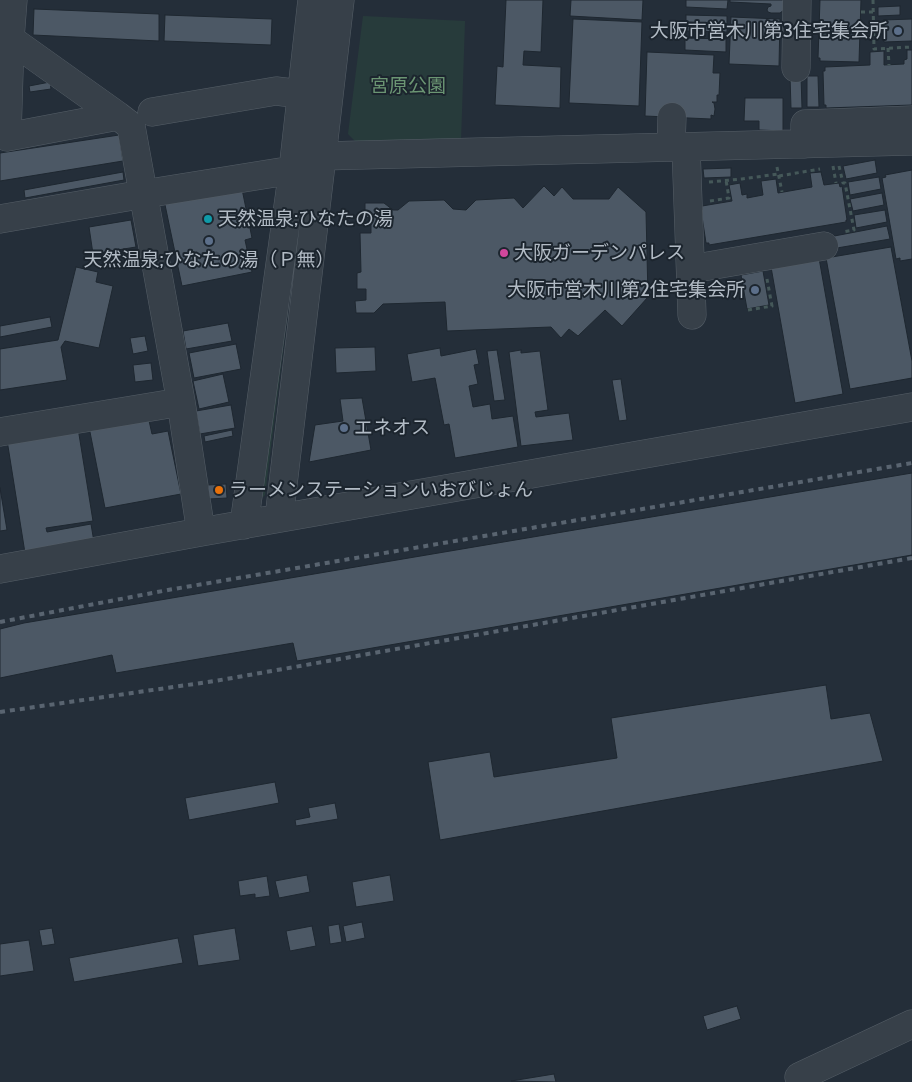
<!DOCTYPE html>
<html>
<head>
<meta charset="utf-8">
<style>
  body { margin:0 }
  canvas { display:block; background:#242e39 }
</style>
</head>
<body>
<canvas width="912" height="1082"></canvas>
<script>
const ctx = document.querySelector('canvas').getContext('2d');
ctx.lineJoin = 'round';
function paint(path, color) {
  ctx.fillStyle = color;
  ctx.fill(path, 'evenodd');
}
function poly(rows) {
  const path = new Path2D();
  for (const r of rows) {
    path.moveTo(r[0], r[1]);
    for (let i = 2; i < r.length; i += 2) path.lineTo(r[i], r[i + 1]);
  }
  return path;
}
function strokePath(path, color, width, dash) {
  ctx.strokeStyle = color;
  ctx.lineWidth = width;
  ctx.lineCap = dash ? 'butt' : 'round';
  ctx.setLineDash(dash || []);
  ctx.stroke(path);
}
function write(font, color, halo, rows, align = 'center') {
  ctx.font = font + ' Cabin,"Noto Sans JP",sans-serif';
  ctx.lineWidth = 4;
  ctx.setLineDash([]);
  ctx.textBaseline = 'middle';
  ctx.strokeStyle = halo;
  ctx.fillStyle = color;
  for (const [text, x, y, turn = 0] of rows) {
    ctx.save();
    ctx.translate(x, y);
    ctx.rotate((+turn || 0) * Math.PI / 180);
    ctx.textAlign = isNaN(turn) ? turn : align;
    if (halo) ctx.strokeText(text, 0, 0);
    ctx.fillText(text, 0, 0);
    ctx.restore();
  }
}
const green = poly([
  [363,16,465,21,461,141,358,144,348,134],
  [301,207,265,495,263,497,261,496]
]);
const building = poly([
  [506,0,543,0,541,52,524,51,523,65,561,67,560,108,495,105,497,66,503,67,506,0],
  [571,0,643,0,642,20,570,16,571,0],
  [686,0,728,0,727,9,686,7,686,0],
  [730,0,785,0,784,10,780,13,771,13,768,12,767,10,768,7,771,6,771,4,730,2,730,0],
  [820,0,861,0,859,62,820,61,820,58,818,58,820,0],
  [900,6,900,15,878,16,878,7,900,6],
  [34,9,159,14,159,41,33,35,34,9],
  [165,15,272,19,271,45,164,41,165,15],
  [686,15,727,16,727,24,686,22,686,15],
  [731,17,780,19,779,66,729,64,731,17],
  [573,19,642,22,639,106,569,103,573,19],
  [912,19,912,41,884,42,883,20,912,19],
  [686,23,727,24,727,32,685,31,686,23],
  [685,38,726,39,726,52,685,50,685,38],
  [907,50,912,50,912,105,826,108,826,105,824,105,823,71,825,71,825,67,870,65,870,52,884,51,884,65,904,64,904,60,907,59,907,50],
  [647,52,714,55,713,73,720,73,719,95,717,95,717,102,712,102,714,103,715,109,714,116,711,115,711,119,645,116,647,52],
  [790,76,801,76,802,108,791,108,790,76],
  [807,76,818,76,819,107,807,107,807,76],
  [50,82,51,89,30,92,29,86,50,82],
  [745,98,783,98,783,131,759,130,759,121,744,121,745,98],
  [119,135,123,161,0,181,0,153,119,135],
  [875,160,877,173,846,179,843,166,875,160],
  [731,168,731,177,704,178,703,169,731,168],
  [912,170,912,259,900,261,900,258,896,259,882,178,886,177,885,175,912,170],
  [123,172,124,180,25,198,24,190,123,172],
  [821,172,824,185,839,183,840,187,842,186,847,220,846,220,846,222,709,245,709,243,706,243,701,210,702,210,702,206,732,201,729,185,740,183,742,195,747,194,747,198,763,195,761,181,776,179,778,193,812,187,810,173,821,172],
  [879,177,881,189,850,195,848,182,879,177],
  [241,184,252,238,245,240,252,272,182,286,164,200,241,184],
  [544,186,554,196,562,187,573,199,609,199,618,187,646,212,648,297,622,326,605,310,578,336,569,329,561,338,551,327,447,331,445,302,383,304,374,313,356,313,355,301,366,300,366,289,357,289,357,273,361,272,360,233,371,233,371,218,365,217,365,203,384,203,393,210,398,210,409,201,444,200,453,209,466,210,476,200,514,198,523,208,544,186],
  [882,193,884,205,853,211,850,199,882,193],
  [885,210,887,222,856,228,854,215,885,210],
  [131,220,136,247,93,254,89,227,131,220],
  [887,226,890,239,831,249,829,237,887,226],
  [891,247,912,361,912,378,850,389,826,258,891,247],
  [819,258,843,394,795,403,771,267,819,258],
  [76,267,98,272,96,282,113,286,99,348,65,341,61,347,67,380,0,390,0,349,58,340,76,267],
  [763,271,769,305,747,309,741,275,763,271],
  [50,317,52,327,0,337,0,326,50,317],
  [228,323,232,341,186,349,183,331,228,323],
  [145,336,148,351,133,354,130,338,145,336],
  [236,344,241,369,194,378,189,353,236,344],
  [375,347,376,371,336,373,335,348,375,347],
  [440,348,441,356,476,349,479,364,474,365,478,384,469,386,473,407,490,404,492,419,513,416,518,447,455,458,449,424,444,425,435,378,412,382,407,354,440,348],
  [497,350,505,400,494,401,487,351,497,350],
  [521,350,521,353,540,351,548,410,535,412,536,417,569,413,573,440,521,446,509,352,521,350],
  [151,363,153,380,135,382,133,365,151,363],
  [223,374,229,402,199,409,193,381,223,374],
  [621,379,627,420,619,421,612,380,621,379],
  [362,398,371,450,309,462,315,425,343,421,340,399,362,398],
  [231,405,235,428,200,434,196,411,231,405],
  [148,416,152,434,168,431,181,494,105,508,89,427,148,416],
  [78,428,93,521,46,528,47,532,91,524,94,542,25,553,7,440,78,428],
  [232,430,233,436,205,442,204,436,232,430],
  [912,473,912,555,297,661,293,643,116,673,112,655,0,678,0,629,24,623,912,473],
  [226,484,227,498,209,499,208,485,226,484],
  [0,488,7,530,0,531,0,488],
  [826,685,831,719,870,713,883,761,440,840,428,762,490,752,494,777,617,758,611,718,826,685],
  [275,782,279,803,189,820,185,798,275,782],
  [335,803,338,819,296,826,295,820,310,817,308,808,335,803],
  [307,875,310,892,279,898,275,881,307,875],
  [390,875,394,901,356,907,352,882,390,875],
  [267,876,270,896,255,898,255,894,240,896,238,881,267,876],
  [362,922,365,938,346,942,343,926,362,922],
  [339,924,342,942,330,944,328,926,339,924],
  [312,926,316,946,290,951,286,931,312,926],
  [52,928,55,944,42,946,39,930,52,928],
  [235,928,240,960,198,966,193,935,235,928],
  [178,938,183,963,74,982,69,958,178,938],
  [29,940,34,971,0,976,0,944,29,940],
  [737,1006,741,1019,707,1030,703,1016,737,1006],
  [554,1074,556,1082,511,1081,554,1074]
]);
const path = poly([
  [873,0,874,49,912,47],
  [861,12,873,12],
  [888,48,889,65],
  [833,166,836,183],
  [839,166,843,183,845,183,854,230,843,232],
  [777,167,782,192],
  [779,176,820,169],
  [709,182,742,179,778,174],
  [710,201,729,198,726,180],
  [748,310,772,306,767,279]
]);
const minor = poly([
  [0,43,10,39,13,0],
  [796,68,797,0],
  [152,112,276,91,301,94],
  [118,116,7,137,10,39,118,116,131,126,181,402,201,532],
  [805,144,805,124,912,120],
  [671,147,672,117],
  [686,147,692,315],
  [0,219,144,194,293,170,322,156,912,141],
  [691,269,824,246],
  [0,432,181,402],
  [279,518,322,156,340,0],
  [244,525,293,170,312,0],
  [0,569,201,532,912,407],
  [800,1082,799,1077,912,1024]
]);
const rail = poly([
  [0,622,168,590,912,463],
  [0,712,215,681,912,558]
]);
const markers = [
  [898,31,5,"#5c6f8a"],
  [208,219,5,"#0f9aa8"],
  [209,241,5,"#5c6f8a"],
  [504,253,5,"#d1479c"],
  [755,290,5,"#5c6f8a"],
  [344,428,5,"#5c6f8a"],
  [219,490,5,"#e8710a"]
];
const poiNames = [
  ["大阪市営木川第3住宅集会所",888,31,"right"],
  ["天然温泉;ひなたの湯",218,219],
  ["大阪ガーデンパレス",514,253],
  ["天然温泉;ひなたの湯（Ｐ無）",209,260,"center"],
  ["大阪市営木川第2住宅集会所",745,290,"right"],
  ["エネオス",354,428],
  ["ラーメンステーションいおびじょん",229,490]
];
const parkNames = [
  ["宮原公園",408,86]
];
paint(green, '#273b3b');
paint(building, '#4c5865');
strokePath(building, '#1e2730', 1);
strokePath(minor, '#555e67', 29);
strokePath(path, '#455859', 3, [4, 4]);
strokePath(minor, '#374049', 28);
strokePath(rail, '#596470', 4, [5, 5]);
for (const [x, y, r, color] of markers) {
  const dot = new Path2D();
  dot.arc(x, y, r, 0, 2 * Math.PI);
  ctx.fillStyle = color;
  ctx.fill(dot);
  strokePath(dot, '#1c252e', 2);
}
write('19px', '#b2bbc5', '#1c252e', poiNames, 'left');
write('19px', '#6b9573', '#1c252e', parkNames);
</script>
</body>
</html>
